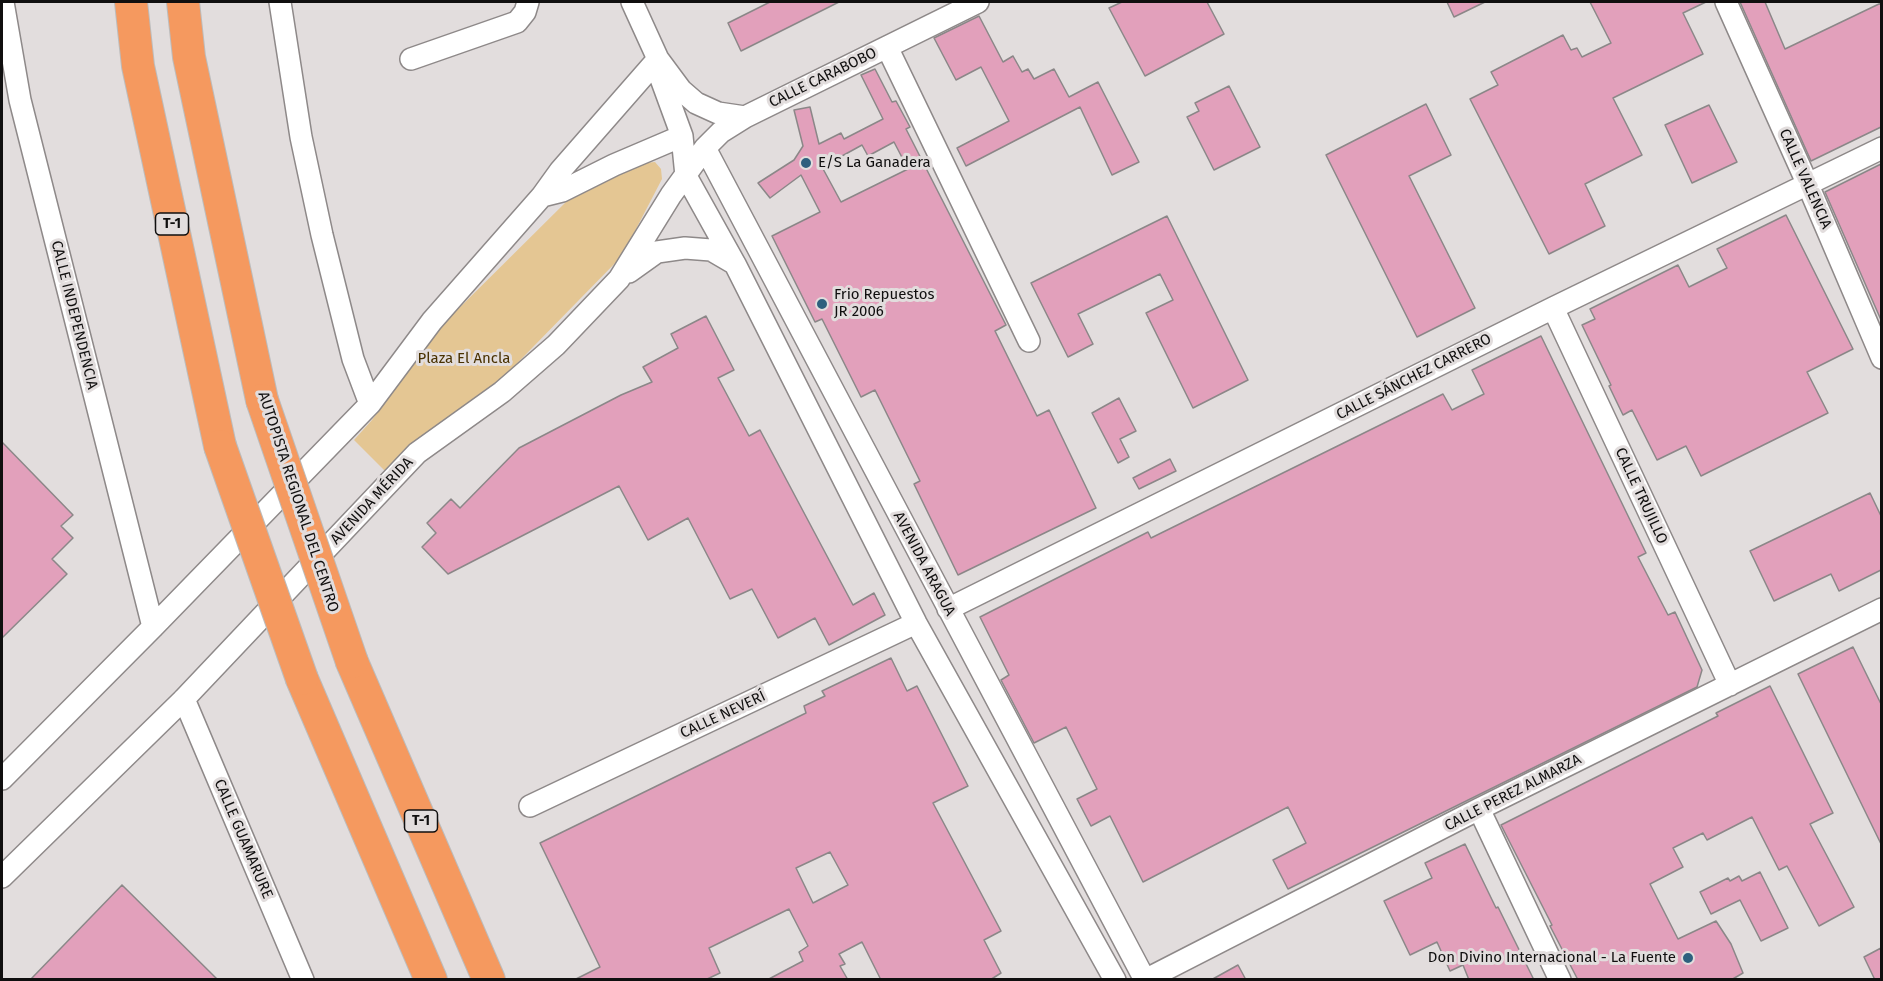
<!DOCTYPE html>
<html>
<head>
<meta charset="utf-8">
<style>
  body { margin:0 }
  #map { position:relative; width:1883px; height:981px; overflow:hidden; background:#e2dddd; font-family:"Fira Sans",sans-serif }
  canvas { display:block }
  .frame { position:absolute; inset:0; border:3px solid #100f0f; pointer-events:none }
</style>
</head>
<body>
<div id="map">
<canvas width="1883" height="981"></canvas>
<div class="frame"></div>
</div>
<script>
const ctx = document.querySelector('canvas').getContext('2d');
ctx.lineJoin = 'round';
function paint(path, color) {
  ctx.fillStyle = color;
  ctx.fill(path, 'evenodd');
}
function poly(rows) {
  const path = new Path2D();
  for (const r of rows) {
    path.moveTo(r[0], r[1]);
    for (let i = 2; i < r.length; i += 2) path.lineTo(r[i], r[i + 1]);
  }
  return path;
}
function strokePath(path, color, width, dash) {
  ctx.strokeStyle = color;
  ctx.lineWidth = width;
  ctx.lineCap = dash ? 'butt' : 'round';
  ctx.setLineDash(dash || []);
  ctx.stroke(path);
}
function write(font, color, halo, rows, align = 'center') {
  ctx.font = font + ' "Fira Sans",sans-serif';
  ctx.lineWidth = 6;
  ctx.setLineDash([]);
  ctx.textBaseline = 'middle';
  ctx.strokeStyle = halo;
  ctx.fillStyle = color;
  for (const [text, x, y, turn = 0] of rows) {
    ctx.save();
    ctx.translate(x, y);
    ctx.rotate((+turn || 0) * Math.PI / 180);
    ctx.textAlign = isNaN(turn) ? turn : align;
    if (halo) ctx.strokeText(text, 0, 0);
    ctx.fillText(text, 0, 0);
    ctx.restore();
  }
}
const green = poly([
  [655,162,661,169,662,179,622,256,489,392,404,451,385,471,354,440,372,420,433,334,572,196,645,163]
]);
const building = poly([
  [770,2,839,2,741,51,728,23,770,2],
  [1122,2,1207,2,1224,34,1145,76,1109,8,1122,2],
  [1447,2,1485,2,1454,17,1447,2],
  [1590,2,1706,2,1683,13,1703,54,1613,98,1642,155,1585,184,1605,226,1549,254,1470,99,1498,85,1491,72,1563,35,1571,50,1577,48,1582,57,1611,43,1590,2],
  [1740,2,1765,2,1785,49,1881,3,1881,127,1811,161,1740,2],
  [979,16,1003,62,1013,56,1022,72,1028,69,1034,79,1054,69,1069,97,1098,82,1139,162,1112,175,1080,107,966,166,957,148,1009,121,981,67,956,80,934,38,979,16],
  [875,69,892,102,896,101,910,127,906,129,1006,325,995,331,1037,416,1049,410,1096,508,958,575,914,484,920,481,875,390,861,397,822,319,815,322,772,236,820,212,801,175,770,198,758,183,794,160,803,146,794,110,810,107,819,144,841,133,844,139,883,119,861,75,875,69],
  [894,142,908,169,841,202,822,167,862,145,868,156,894,142],
  [1229,86,1260,147,1214,170,1187,117,1199,111,1195,103,1229,86],
  [1426,104,1451,155,1409,176,1475,308,1417,337,1326,155,1426,104],
  [1709,105,1737,162,1692,183,1665,125,1709,105],
  [1881,164,1881,320,1825,192,1881,164],
  [1786,215,1853,349,1807,372,1828,413,1701,476,1686,446,1657,460,1632,410,1623,415,1609,386,1611,385,1582,325,1595,319,1590,309,1678,265,1689,287,1727,268,1717,249,1786,215],
  [1167,216,1248,380,1193,408,1146,313,1173,300,1160,274,1078,314,1093,344,1068,357,1031,283,1167,216],
  [706,316,734,370,718,378,749,436,760,430,853,605,874,593,885,615,829,645,815,618,778,638,752,589,730,599,688,518,648,540,619,486,448,574,422,547,436,533,427,523,451,499,460,508,519,448,621,395,652,382,643,367,678,348,671,334,706,316],
  [1541,336,1646,553,1638,557,1668,615,1675,612,1702,670,1697,687,1288,889,1273,860,1306,843,1288,807,1143,882,1110,816,1091,826,1077,799,1097,789,1066,727,1034,743,1001,680,1009,675,980,617,1148,532,1151,538,1443,394,1452,410,1484,394,1472,370,1541,336],
  [1119,398,1136,431,1120,439,1129,457,1118,463,1092,413,1119,398],
  [2,442,73,515,61,526,73,538,52,559,67,574,2,638,2,442],
  [1170,459,1176,471,1139,489,1133,478,1170,459],
  [1870,493,1881,516,1881,570,1839,591,1831,574,1774,601,1750,551,1870,493],
  [1853,647,1881,704,1881,844,1798,674,1853,647],
  [891,658,907,691,917,686,968,786,933,803,1001,931,984,940,1001,973,990,980,881,980,862,942,839,954,845,964,840,966,848,980,767,980,803,961,799,952,808,946,789,909,709,948,720,973,705,980,574,980,600,967,540,843,806,713,804,706,825,696,822,691,891,658],
  [830,852,848,885,813,903,796,868,830,852],
  [1770,686,1833,813,1810,824,1854,907,1819,926,1787,866,1779,870,1752,817,1707,840,1703,833,1673,848,1683,867,1650,884,1678,939,1716,921,1731,944,1743,973,1731,980,1578,980,1550,926,1552,925,1501,825,1718,716,1716,713,1770,686],
  [1465,844,1496,908,1498,907,1534,980,1469,980,1463,965,1450,971,1437,942,1410,955,1384,901,1432,878,1425,863,1465,844],
  [1760,872,1788,928,1761,941,1740,900,1711,914,1700,892,1728,878,1730,881,1739,876,1742,881,1760,872],
  [122,885,218,980,30,980,122,885],
  [1881,948,1881,980,1875,980,1864,957,1881,948],
  [1238,965,1246,980,1211,980,1238,965]
]);
const minor = poly([
  [3,2,20,100,153,627],
  [280,2,301,137,322,235,353,359,370,404],
  [632,2,658,59,681,90,696,103,718,113,745,117],
  [1726,2,1808,185,1882,358],
  [887,47,1029,341],
  [411,59,517,22,525,12,528,2],
  [658,59,660,76,682,136,686,176,735,264,916,623,1115,980],
  [705,148,1145,980],
  [542,196,562,191,614,165,682,136],
  [629,272,657,252,685,248,711,250,735,264],
  [1553,308,1730,685],
  [948,609,1553,308,1882,148],
  [184,699,303,980],
  [2,779,153,627,370,404,432,321,542,196,560,171,658,59],
  [530,806,916,623],
  [1479,809,1560,980],
  [2,877,184,699,417,453,502,392,556,345,619,279,671,195,705,148,721,132,745,117,978,2],
  [1145,980,1479,809,1882,609]
]);
const highway = poly([
  [131,2,138,66,220,446],
  [183,2,189,57,262,400],
  [352,662,489,980],
  [302,679,431,980]
]);
const highwayBridge = poly([
  [262,400,352,662],
  [220,446,302,679]
]);
const markers = [
  [806,163,6,"#2e607e"],
  [822,304,6,"#2e607e"],
  [1688,958,6,"#2e607e"]
];
const shields = [
  [172,224,33],
  [421,821,33]
];
const shieldNames = [
  ["T-1",172,224],
  ["T-1",421,821]
];
const streetNames = [
  ["CALLE CARABOBO",823,78,-26],
  ["CALLE VALENCIA",1805,179,66],
  ["CALLE INDEPENDENCIA",74,315,76],
  ["CALLE SÁNCHEZ CARRERO",1414,377,-27],
  ["CALLE TRUJILLO",1641,496,65],
  ["AVENIDA MÉRIDA",372,501,-47],
  ["AUTOPISTA REGIONAL DEL CENTRO",298,502,72],
  ["AVENIDA ARAGUA",924,564,62],
  ["CALLE NEVERÍ",723,715,-25],
  ["CALLE PEREZ ALMARZA",1513,793,-27],
  ["CALLE GUAMARURE",243,839,67]
];
const poiNames = [
  ["E/S La Ganadera",818,163],
  ["Frio Repuestos",834,295],
  ["JR 2006",834,312],
  ["Don Divino Internacional - La Fuente",1676,958,"right"]
];
const parkNames = [
  ["Plaza El Ancla",464,359]
];
paint(green, '#e4c693');
paint(building, '#e2a0bb');
strokePath(building, '#8b8788', 1.5);
strokePath(minor, '#8e8989', 24);
strokePath(highway, '#bcbcbc', 34);
strokePath(minor, '#fff', 21);
strokePath(highway, '#f5995f', 32);
strokePath(highwayBridge, '#bcbcbc', 34, []);
strokePath(highwayBridge, '#f5995f', 32);
for (const [x, y, r, color] of markers) {
  const dot = new Path2D();
  dot.arc(x, y, r, 0, 2 * Math.PI);
  ctx.fillStyle = color;
  ctx.fill(dot);
  strokePath(dot, '#e2dddd', 2);
}
for (const [x, y, w] of shields) {
  const box = new Path2D();
  box.roundRect(x - w / 2, y - 11, w, 22, 4.5);
  ctx.fillStyle = '#e2dddd';
  ctx.fill(box);
  strokePath(box, '#100f0f', 1.5);
}
write('bold 14px', '#100f0f', null, shieldNames);
write('15px', '#100f0f', '#e2dddd', streetNames);
write('15px', '#100f0f', '#e2dddd', poiNames, 'left');
write('15px', '#483100', '#e2dddd', parkNames);
</script>
</body>
</html>
